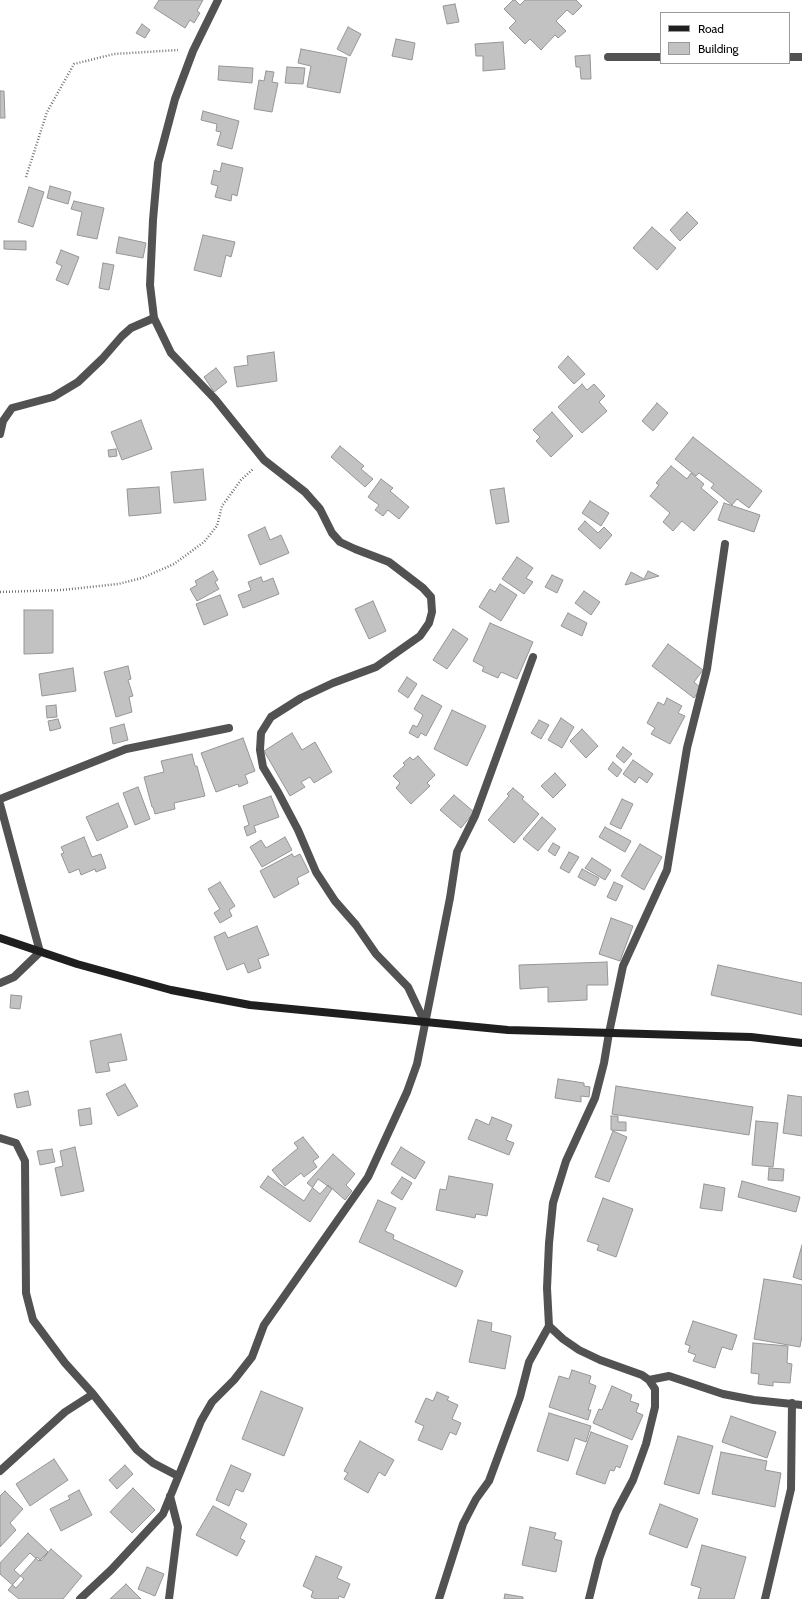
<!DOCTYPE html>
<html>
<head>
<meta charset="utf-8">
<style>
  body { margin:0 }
  #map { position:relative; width:802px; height:1599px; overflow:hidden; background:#fff; font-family:Cabin,sans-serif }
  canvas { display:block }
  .legend { position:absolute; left:660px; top:12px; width:130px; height:52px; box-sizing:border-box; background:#fff; border:1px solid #999; margin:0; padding:5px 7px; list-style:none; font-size:12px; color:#000 }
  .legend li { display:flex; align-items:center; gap:8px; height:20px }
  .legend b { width:20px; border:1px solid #999 }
</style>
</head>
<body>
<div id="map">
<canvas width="802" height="1599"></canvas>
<ul class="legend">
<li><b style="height:5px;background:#1f1f1f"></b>Road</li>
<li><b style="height:11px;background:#c2c2c2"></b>Building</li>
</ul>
</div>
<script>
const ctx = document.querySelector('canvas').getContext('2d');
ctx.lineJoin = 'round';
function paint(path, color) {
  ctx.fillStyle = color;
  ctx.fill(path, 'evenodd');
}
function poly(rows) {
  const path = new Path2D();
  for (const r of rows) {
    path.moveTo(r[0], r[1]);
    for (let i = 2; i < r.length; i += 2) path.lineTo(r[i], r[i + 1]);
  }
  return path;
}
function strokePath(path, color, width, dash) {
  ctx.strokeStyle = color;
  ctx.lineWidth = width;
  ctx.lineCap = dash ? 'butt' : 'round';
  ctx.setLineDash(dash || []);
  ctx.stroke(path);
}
const building = poly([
  [159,0,203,0,197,11,200,13,194,23,190,20,185,28,154,8,159,0],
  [513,0,515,0,520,5,525,0,576,0,582,6,573,15,567,10,556,21,566,31,558,38,555,35,541,50,530,39,525,44,509,28,516,21,504,9,513,0],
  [455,4,459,22,447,24,443,6,455,4],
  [142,24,150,30,145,38,136,33,142,24],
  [348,27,361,34,350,56,337,49,348,27],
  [396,39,415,43,412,60,392,56,396,39],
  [503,42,505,69,483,71,483,56,476,56,475,44,503,42],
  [301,49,347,58,340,93,307,87,311,66,298,63,301,49],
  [590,55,591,79,581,79,580,67,576,67,575,56,590,55],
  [219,66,253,68,252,83,218,80,219,66],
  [287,67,305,68,303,84,285,83,287,67],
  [266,71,274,72,272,82,278,83,272,112,254,109,259,80,264,81,266,71],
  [0,91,4,91,5,118,0,118,0,91],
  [203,111,239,121,232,149,217,145,221,132,216,131,217,124,201,120,203,111],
  [222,163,243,168,237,196,232,194,231,201,215,197,218,186,211,184,214,170,220,172,222,163],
  [50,186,71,192,68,204,47,198,50,186],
  [29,187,44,192,33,227,18,222,29,187],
  [74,201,104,208,97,239,77,235,82,212,71,209,74,201],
  [687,212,698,223,680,241,670,230,687,212],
  [652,227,676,248,657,270,633,248,652,227],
  [203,235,235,242,231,257,226,255,221,277,194,270,203,235],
  [119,237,146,243,143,258,116,253,119,237],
  [4,241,26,241,26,250,4,249,4,241],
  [61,250,79,257,68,285,56,280,62,266,56,263,61,250],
  [103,263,114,265,109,290,99,288,103,263],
  [274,352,277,381,237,387,234,367,248,365,247,356,274,352],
  [568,356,585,374,574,384,558,367,568,356],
  [216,368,227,382,214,392,204,377,216,368],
  [582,384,587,390,594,384,605,396,599,402,607,411,582,433,558,407,582,384],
  [657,403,668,413,653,431,642,421,657,403],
  [552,412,573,436,551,457,536,441,540,437,533,430,552,412],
  [141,420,152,449,122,460,111,432,141,420],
  [693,437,762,491,749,508,737,499,732,505,711,488,714,484,699,473,696,476,675,459,693,437],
  [340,446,364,466,361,469,373,479,365,487,331,457,340,446],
  [116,449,117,456,109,457,108,450,116,449],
  [671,466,687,479,691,473,704,484,701,488,718,502,694,531,682,521,673,531,663,522,670,513,650,496,659,485,656,483,671,466],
  [203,469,206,500,174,503,171,472,203,469],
  [381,479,393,488,390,491,409,507,399,519,388,510,383,516,375,510,379,505,368,497,381,479],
  [159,487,161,513,129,516,127,489,159,487],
  [504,488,509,522,496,524,490,490,504,488],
  [590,501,609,513,601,526,582,513,590,501],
  [724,503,760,515,754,532,718,520,724,503],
  [585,521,598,533,604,527,612,535,600,549,578,529,585,521],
  [265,527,270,540,281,535,289,553,260,565,248,535,265,527],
  [517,557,533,568,526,578,533,582,524,594,502,579,517,557],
  [213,571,218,580,215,582,219,589,197,601,190,589,197,585,195,581,213,571],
  [648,571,659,576,625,585,631,572,644,579,648,571],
  [552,575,563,580,557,593,545,587,552,575],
  [261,577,263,582,273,578,279,594,243,608,238,595,251,590,248,582,261,577],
  [500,584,517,595,501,621,479,607,490,589,495,592,500,584],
  [584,591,600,602,591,615,575,603,584,591],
  [220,595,228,615,204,625,196,604,220,595],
  [373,601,386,631,369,639,355,609,373,601],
  [24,610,53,610,53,653,24,654,24,610],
  [568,613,587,623,582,636,561,626,568,613],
  [490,623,533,642,517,679,501,672,498,678,482,671,484,667,473,661,490,623],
  [453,629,468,639,447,669,433,660,453,629],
  [668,644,703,670,694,682,701,688,694,698,652,666,668,644],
  [128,666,131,679,128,680,133,696,129,697,132,712,116,717,104,672,128,666],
  [73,668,76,691,42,696,39,674,73,668],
  [407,677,417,684,408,698,398,691,407,677],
  [422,695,442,706,426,736,421,733,418,738,409,733,413,725,417,727,423,715,414,709,422,695],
  [667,698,682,706,678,713,685,716,670,744,651,734,655,728,647,723,658,702,664,705,667,698],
  [56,705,57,717,47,718,46,706,56,705],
  [452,710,486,726,467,766,434,749,452,710],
  [561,718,574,727,562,748,548,740,561,718],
  [58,719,61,728,50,731,48,721,58,719],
  [539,720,549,725,541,739,531,733,539,720],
  [124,724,128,740,113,744,110,728,124,724],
  [582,729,598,746,586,758,570,741,582,729],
  [292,733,302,750,315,742,332,772,314,783,310,777,301,782,305,787,290,796,264,751,292,733],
  [243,738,255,771,245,775,248,783,239,787,238,784,216,792,201,753,243,738],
  [623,747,632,754,624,763,616,756,623,747],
  [192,754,195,766,197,766,205,796,174,803,175,809,155,814,153,807,152,807,144,777,164,772,161,761,192,754],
  [418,756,435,775,427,783,430,786,411,804,396,788,400,783,393,776,405,765,403,763,410,757,413,760,418,756],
  [633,760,653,774,647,783,639,777,635,783,623,774,633,760],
  [613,762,622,770,617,777,608,769,613,762],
  [555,773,566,785,553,798,541,786,555,773],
  [138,787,150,819,135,825,123,793,138,787],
  [513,788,524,797,522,799,539,814,514,843,488,820,509,796,507,794,513,788],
  [454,795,474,812,461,828,440,810,454,795],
  [271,796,279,817,254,826,256,832,247,836,244,827,249,825,243,806,271,796],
  [622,799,633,804,621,829,610,824,622,799],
  [118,803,128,827,97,841,86,817,118,803],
  [542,817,556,829,538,851,523,839,542,817],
  [605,827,631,841,625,852,599,837,605,827],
  [84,837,92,857,101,854,106,868,96,872,95,869,81,875,79,869,69,873,61,854,64,853,61,847,84,837],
  [285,837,292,850,262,867,250,847,261,840,266,848,285,837],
  [553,843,560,847,555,856,548,851,553,843],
  [640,844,662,857,644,890,621,876,640,844],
  [569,852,579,857,569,873,560,868,569,852],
  [292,854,294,857,300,854,309,872,297,878,299,884,274,898,260,871,292,854],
  [592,858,611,870,605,880,585,868,592,858],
  [582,869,599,878,595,886,578,877,582,869],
  [220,882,235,906,229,910,232,916,220,923,214,913,220,909,208,889,220,882],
  [614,882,623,886,616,901,607,897,614,882],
  [611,918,633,926,620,961,599,954,611,918],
  [257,926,269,955,258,959,261,968,248,973,244,963,227,970,214,937,225,932,228,938,257,926],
  [607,962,608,985,587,985,587,1000,548,1002,548,987,520,989,519,965,607,962],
  [718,965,802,983,802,1015,711,995,718,965],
  [11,995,22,996,20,1009,10,1008,11,995],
  [121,1034,127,1060,108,1063,110,1071,96,1073,90,1041,121,1034],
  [558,1079,584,1083,584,1086,590,1087,589,1097,581,1096,581,1102,555,1098,558,1079],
  [125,1084,138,1106,118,1116,106,1094,125,1084],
  [616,1086,753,1107,749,1135,612,1114,616,1086],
  [28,1091,31,1105,17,1108,14,1094,28,1091],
  [788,1095,802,1097,802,1136,783,1133,788,1095],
  [90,1108,92,1124,80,1126,78,1110,90,1108],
  [611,1116,618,1116,618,1122,626,1122,626,1131,611,1130,611,1116],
  [492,1117,512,1125,506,1140,514,1143,509,1155,468,1139,476,1119,489,1125,492,1117],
  [756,1121,778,1123,773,1167,752,1165,756,1121],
  [613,1131,627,1137,609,1182,595,1177,613,1131],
  [303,1137,319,1157,313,1161,317,1167,304,1177,301,1173,285,1186,272,1170,298,1148,294,1143,303,1137],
  [75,1147,84,1191,61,1196,55,1168,63,1166,60,1151,75,1147],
  [401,1147,425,1162,415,1179,391,1164,401,1147],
  [52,1149,55,1162,40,1165,37,1151,52,1149],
  [333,1154,355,1174,346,1185,352,1191,345,1200,328,1185,320,1194,307,1183,333,1154],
  [769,1168,784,1169,783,1181,768,1180,769,1168],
  [268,1176,304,1201,318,1179,332,1189,310,1222,260,1187,268,1176],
  [449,1176,493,1184,487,1216,476,1214,475,1218,436,1210,440,1189,446,1190,449,1176],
  [402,1177,412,1183,402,1200,391,1193,402,1177],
  [742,1181,800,1197,796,1212,738,1197,742,1181],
  [704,1184,725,1188,722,1211,700,1208,704,1184],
  [603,1198,633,1209,616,1257,597,1250,599,1245,587,1241,603,1198],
  [378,1200,396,1208,385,1231,394,1235,393,1239,463,1271,456,1287,359,1242,378,1200],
  [802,1245,802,1280,793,1277,802,1245],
  [764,1279,802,1285,802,1336,800,1347,754,1339,764,1279],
  [478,1320,492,1323,491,1331,511,1336,505,1369,469,1362,478,1320],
  [693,1321,737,1335,732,1350,722,1347,715,1368,693,1361,696,1355,688,1352,690,1346,685,1344,693,1321],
  [753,1343,788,1346,787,1363,792,1364,790,1383,773,1382,773,1386,758,1384,759,1374,751,1373,753,1343],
  [572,1370,591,1376,589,1383,596,1386,588,1410,591,1410,588,1420,549,1407,559,1376,569,1379,572,1370],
  [612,1386,632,1395,630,1401,639,1404,636,1412,643,1415,632,1440,593,1423,599,1409,602,1410,612,1386],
  [261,1391,303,1408,284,1456,242,1439,261,1391],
  [437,1392,449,1397,447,1400,458,1405,452,1419,461,1423,456,1435,450,1432,442,1450,418,1440,424,1426,415,1422,426,1398,433,1401,437,1392],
  [549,1413,591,1426,586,1442,575,1438,568,1461,537,1451,549,1413],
  [731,1416,776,1432,767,1458,722,1442,731,1416],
  [591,1432,628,1446,620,1468,616,1466,614,1471,610,1470,605,1484,576,1474,591,1432],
  [678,1436,713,1446,699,1494,664,1484,678,1436],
  [360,1441,394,1460,385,1476,379,1472,368,1493,344,1479,348,1473,344,1471,360,1441],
  [721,1452,767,1461,765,1470,781,1473,775,1507,712,1494,721,1452],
  [54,1459,68,1480,30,1506,16,1484,54,1459],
  [125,1465,133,1474,117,1489,109,1480,125,1465],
  [231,1465,251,1474,243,1492,236,1489,229,1506,216,1500,231,1465],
  [133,1488,155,1510,132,1533,110,1512,133,1488],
  [79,1490,92,1515,61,1531,50,1509,70,1499,68,1496,79,1490],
  [5,1491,23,1509,10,1523,16,1530,0,1547,0,1496,5,1491],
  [660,1504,698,1519,687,1548,649,1534,660,1504],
  [213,1506,247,1524,240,1538,245,1541,237,1556,196,1535,213,1506],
  [530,1527,556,1533,554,1539,562,1541,556,1572,522,1565,530,1527],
  [28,1533,48,1552,39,1561,30,1553,14,1570,24,1579,16,1588,0,1574,0,1563,28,1533],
  [702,1545,746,1557,734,1599,698,1599,701,1588,691,1585,702,1545],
  [51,1549,82,1576,63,1599,19,1599,8,1590,37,1557,41,1561,51,1549],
  [316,1556,342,1567,337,1578,350,1584,344,1598,339,1596,338,1599,316,1599,311,1597,313,1591,303,1586,316,1556],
  [147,1567,164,1574,155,1596,138,1589,147,1567],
  [126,1584,141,1599,110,1599,126,1584],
  [505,1594,523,1597,523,1599,504,1599,505,1594]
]);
const path = poly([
  [26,177,47,112,74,64,114,54,178,50],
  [0,592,62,590,118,584,142,578,174,564,204,542,217,526,222,506,241,480,253,469]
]);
const street = poly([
  [218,0,193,51,175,99,158,163,153,220,150,285,154,318,171,353,215,399,264,460,305,492,320,509,332,533,340,542,355,549,389,562,423,588,431,597,432,612,429,623,420,636,376,667,333,683,301,698,271,717,261,733,260,750,263,767,278,792,298,830,316,872,335,901,356,925,376,954,408,987,425,1023],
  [608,57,661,57],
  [789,57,802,57],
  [0,434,3,421,12,408,53,397,78,382,102,359,122,336,131,328,154,318],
  [0,799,126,749,229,728],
  [0,804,40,952,14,977,0,983],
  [0,1138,16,1143,25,1161,26,1293,33,1320,65,1363,93,1394],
  [649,1380,669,1376,723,1394,754,1400,802,1405],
  [0,1471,65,1412,93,1394,137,1450,153,1463,178,1476],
  [80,1599,111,1570,163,1514,201,1421,212,1402,234,1380,252,1357,264,1325,368,1177,407,1092,417,1064,450,898,457,852,475,816,533,657],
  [169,1599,178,1527,170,1496],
  [439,1599,463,1524,476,1499,489,1481,520,1397,529,1362,549,1326],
  [589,1599,599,1559,616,1512,633,1480,646,1444,655,1407,655,1389,649,1380,642,1375,600,1360,579,1350,563,1339,549,1326,547,1288,549,1243,553,1203,566,1161,595,1098,604,1063,609,1033,623,966,667,870,687,748,707,669,725,544],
  [765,1599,791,1489,792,1403]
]);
const secondary = poly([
  [0,938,77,964,171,990,250,1005,508,1030,751,1037,802,1043]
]);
paint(building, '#c2c2c2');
strokePath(building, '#969696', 1);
strokePath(path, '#747474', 2.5, [1, 2]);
strokePath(street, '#525252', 8);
strokePath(secondary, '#1f1f1f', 8);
</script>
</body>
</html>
